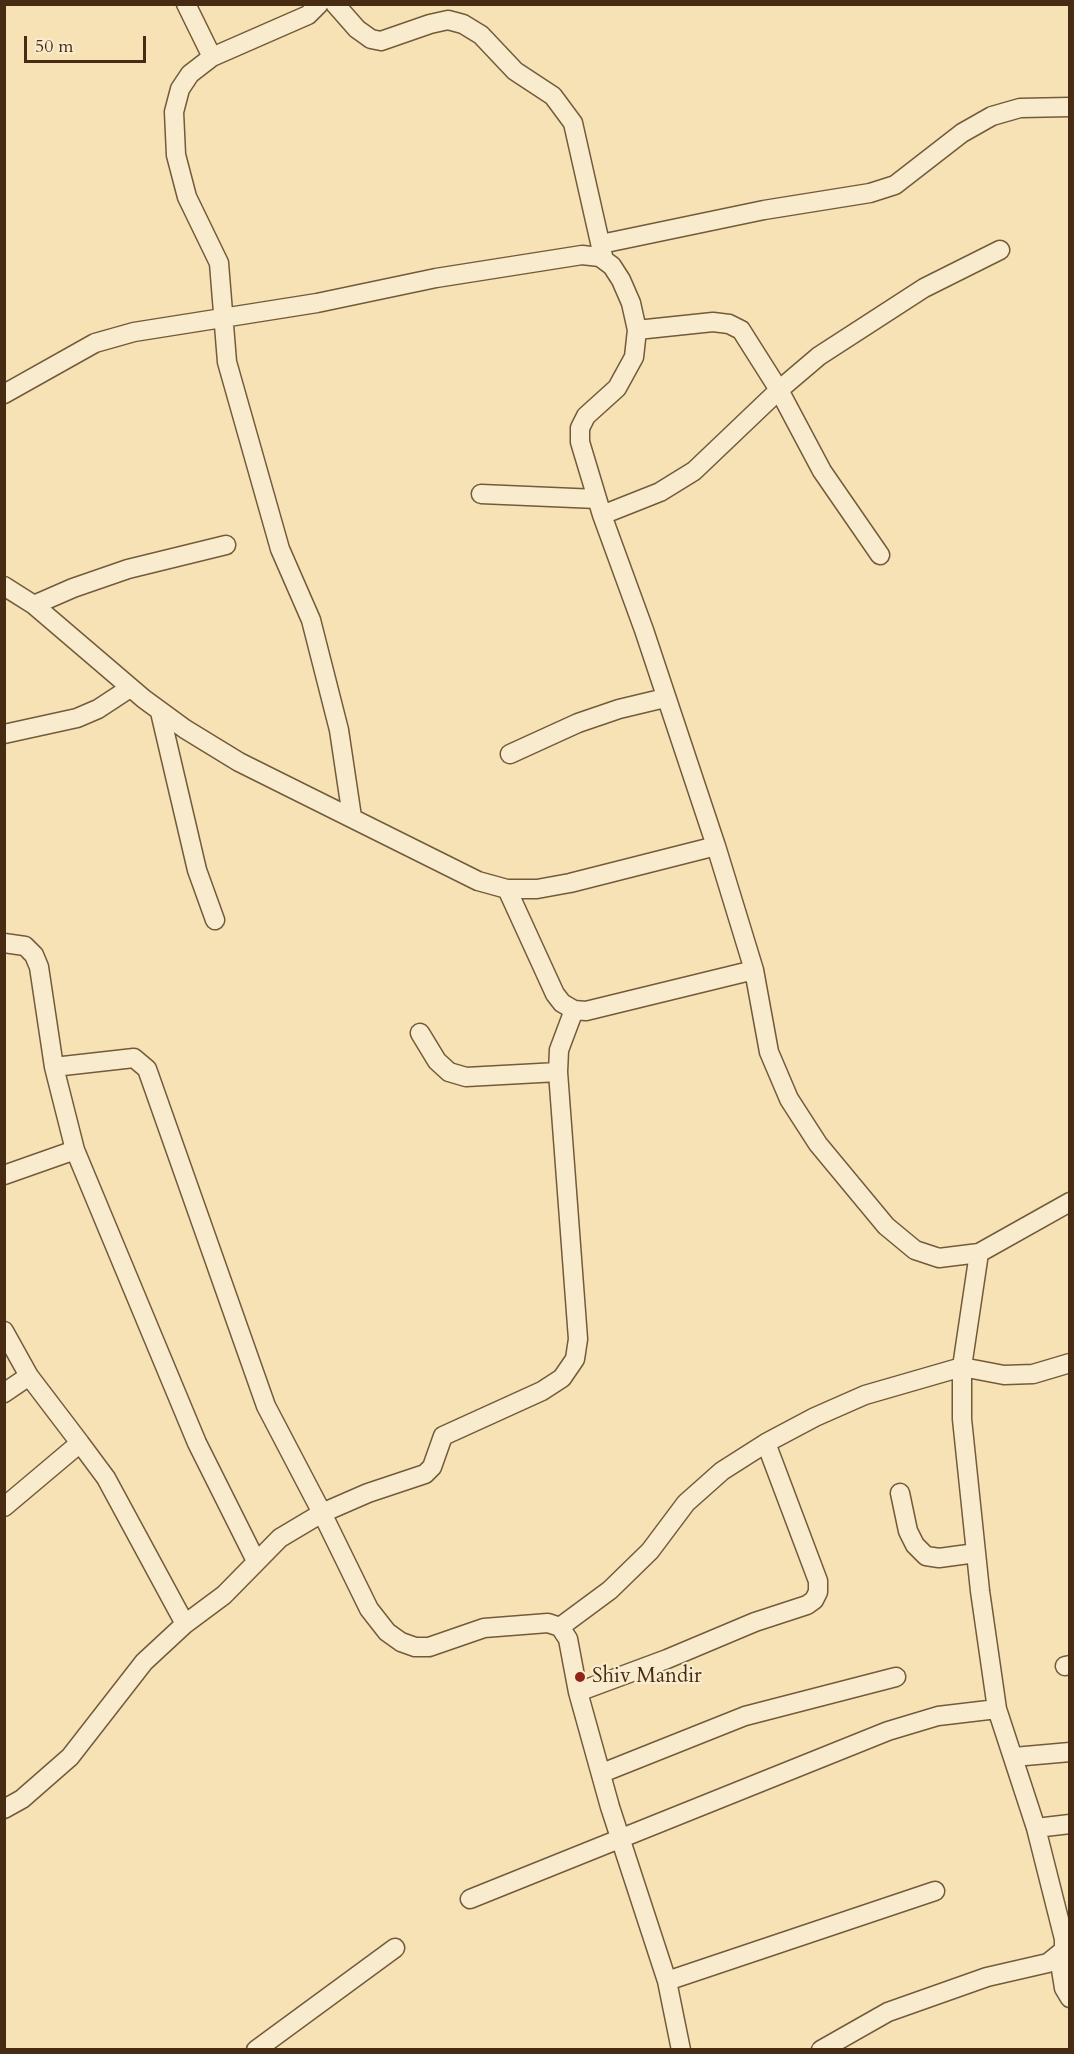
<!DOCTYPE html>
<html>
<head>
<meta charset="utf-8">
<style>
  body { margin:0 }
  #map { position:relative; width:1074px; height:2054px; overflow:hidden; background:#f6e2b4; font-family:Cardo,serif }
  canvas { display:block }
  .frame { position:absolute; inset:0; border:6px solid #472c13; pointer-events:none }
  .scale { position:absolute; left:24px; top:36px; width:122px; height:27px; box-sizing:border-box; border:3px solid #472c13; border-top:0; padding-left:8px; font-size:18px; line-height:21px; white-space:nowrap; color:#472c13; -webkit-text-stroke:4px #f9ecce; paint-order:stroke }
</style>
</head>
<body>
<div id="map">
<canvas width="1074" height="2054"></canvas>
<div class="frame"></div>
<div class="scale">50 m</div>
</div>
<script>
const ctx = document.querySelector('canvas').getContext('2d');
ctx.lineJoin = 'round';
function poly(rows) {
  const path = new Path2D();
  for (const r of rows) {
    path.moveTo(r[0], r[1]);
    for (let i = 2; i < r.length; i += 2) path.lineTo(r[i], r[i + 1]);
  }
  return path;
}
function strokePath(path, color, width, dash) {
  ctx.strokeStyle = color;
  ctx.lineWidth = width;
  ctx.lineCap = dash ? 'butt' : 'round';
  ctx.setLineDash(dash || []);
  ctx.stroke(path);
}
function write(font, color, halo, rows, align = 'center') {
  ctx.font = font + ' Cardo,serif';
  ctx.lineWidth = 4.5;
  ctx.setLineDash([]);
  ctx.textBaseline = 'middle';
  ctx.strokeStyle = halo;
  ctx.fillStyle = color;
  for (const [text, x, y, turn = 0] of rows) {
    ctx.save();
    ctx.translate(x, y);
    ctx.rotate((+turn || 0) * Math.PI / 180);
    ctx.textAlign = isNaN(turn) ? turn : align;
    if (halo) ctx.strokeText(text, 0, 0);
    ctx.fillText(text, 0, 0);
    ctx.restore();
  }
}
const street = poly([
  [186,4,212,57],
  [319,4,308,15,212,57,190,74,180,89,174,112,176,155,187,197,219,263,227,362,280,549,311,620,339,730,352,817],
  [335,4,357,29,371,39,381,41,430,24,448,20,463,24,481,35,515,71,553,96,573,123,603,256],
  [601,244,764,210,870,193,895,185,962,133,992,116,1020,108,1070,107],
  [637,330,713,322,729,324,741,330,779,390,822,471,880,555],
  [4,394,95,343,134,332,317,303,436,278,582,255,600,257,612,266,621,280,631,303,637,330,634,357,617,388,586,416,580,428,580,442,602,515,644,630,716,846,754,970,769,1052,789,1099,818,1144,886,1226,915,1250,939,1258,979,1253,1070,1202],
  [481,494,597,499],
  [602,515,660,492,694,471,779,390,819,356,924,288,1000,250],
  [4,586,34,605,144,699,185,729,239,762,478,881,507,889,537,889,570,883,716,846],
  [34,605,73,588,128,569,226,545],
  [160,712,197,870,215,920],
  [4,734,77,718,98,709,130,688],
  [510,754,578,723,619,709,665,698],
  [507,889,555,994,562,1003,574,1010,586,1011,754,970],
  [4,943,25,946,34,955,39,967,54,1067,75,1150,197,1443,256,1561],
  [574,1010,559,1050,558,1072,578,1339,575,1359,562,1378,542,1391,443,1436,432,1467,425,1474,368,1493,322,1513,369,1609,387,1632,401,1642,415,1647,429,1647,484,1628,548,1623,560,1627,568,1639,578,1692,610,1807,667,1981,681,2050],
  [420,1033,437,1061,449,1072,466,1077,558,1072],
  [54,1067,134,1058,147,1069,266,1406,322,1513,280,1538,224,1595,185,1624],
  [4,1175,75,1150],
  [4,1331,29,1376,80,1443],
  [4,1393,29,1376],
  [900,1493,908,1531,915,1545,926,1556,939,1558,976,1553],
  [4,1507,80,1443,106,1478,185,1624,144,1662,70,1757,22,1799,4,1809],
  [560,1627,610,1590,650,1551,686,1503,722,1471,766,1443,815,1417,865,1395,962,1367,1004,1375,1033,1374,1070,1363],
  [1065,1666,1070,1665],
  [578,1692,667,1659,755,1622,807,1605,814,1600,818,1592,818,1581,766,1443],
  [1014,1757,1070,1752],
  [602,1773,745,1716,896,1677],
  [1036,1828,1070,1824],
  [470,1899,888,1731,938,1716,997,1709],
  [1059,1957,1064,1988,1070,1998],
  [667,1981,935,1891],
  [256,2050,395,1948],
  [821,2050,888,2012,987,1977,1048,1963,1064,1950,1064,1939,1036,1828,997,1709,980,1591,962,1419,962,1367,979,1253]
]);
const markers = [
  [580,1677,6,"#8f2418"]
];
const poiNames = [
  ["Shiv Mandir",592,1677]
];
strokePath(street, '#735a3b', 21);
strokePath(street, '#f9ecce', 18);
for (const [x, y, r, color] of markers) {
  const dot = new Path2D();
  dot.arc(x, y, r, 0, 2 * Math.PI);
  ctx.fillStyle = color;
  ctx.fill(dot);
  strokePath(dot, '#f9ecce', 2);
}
write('21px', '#472c13', '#f9ecce', poiNames, 'left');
</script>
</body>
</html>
